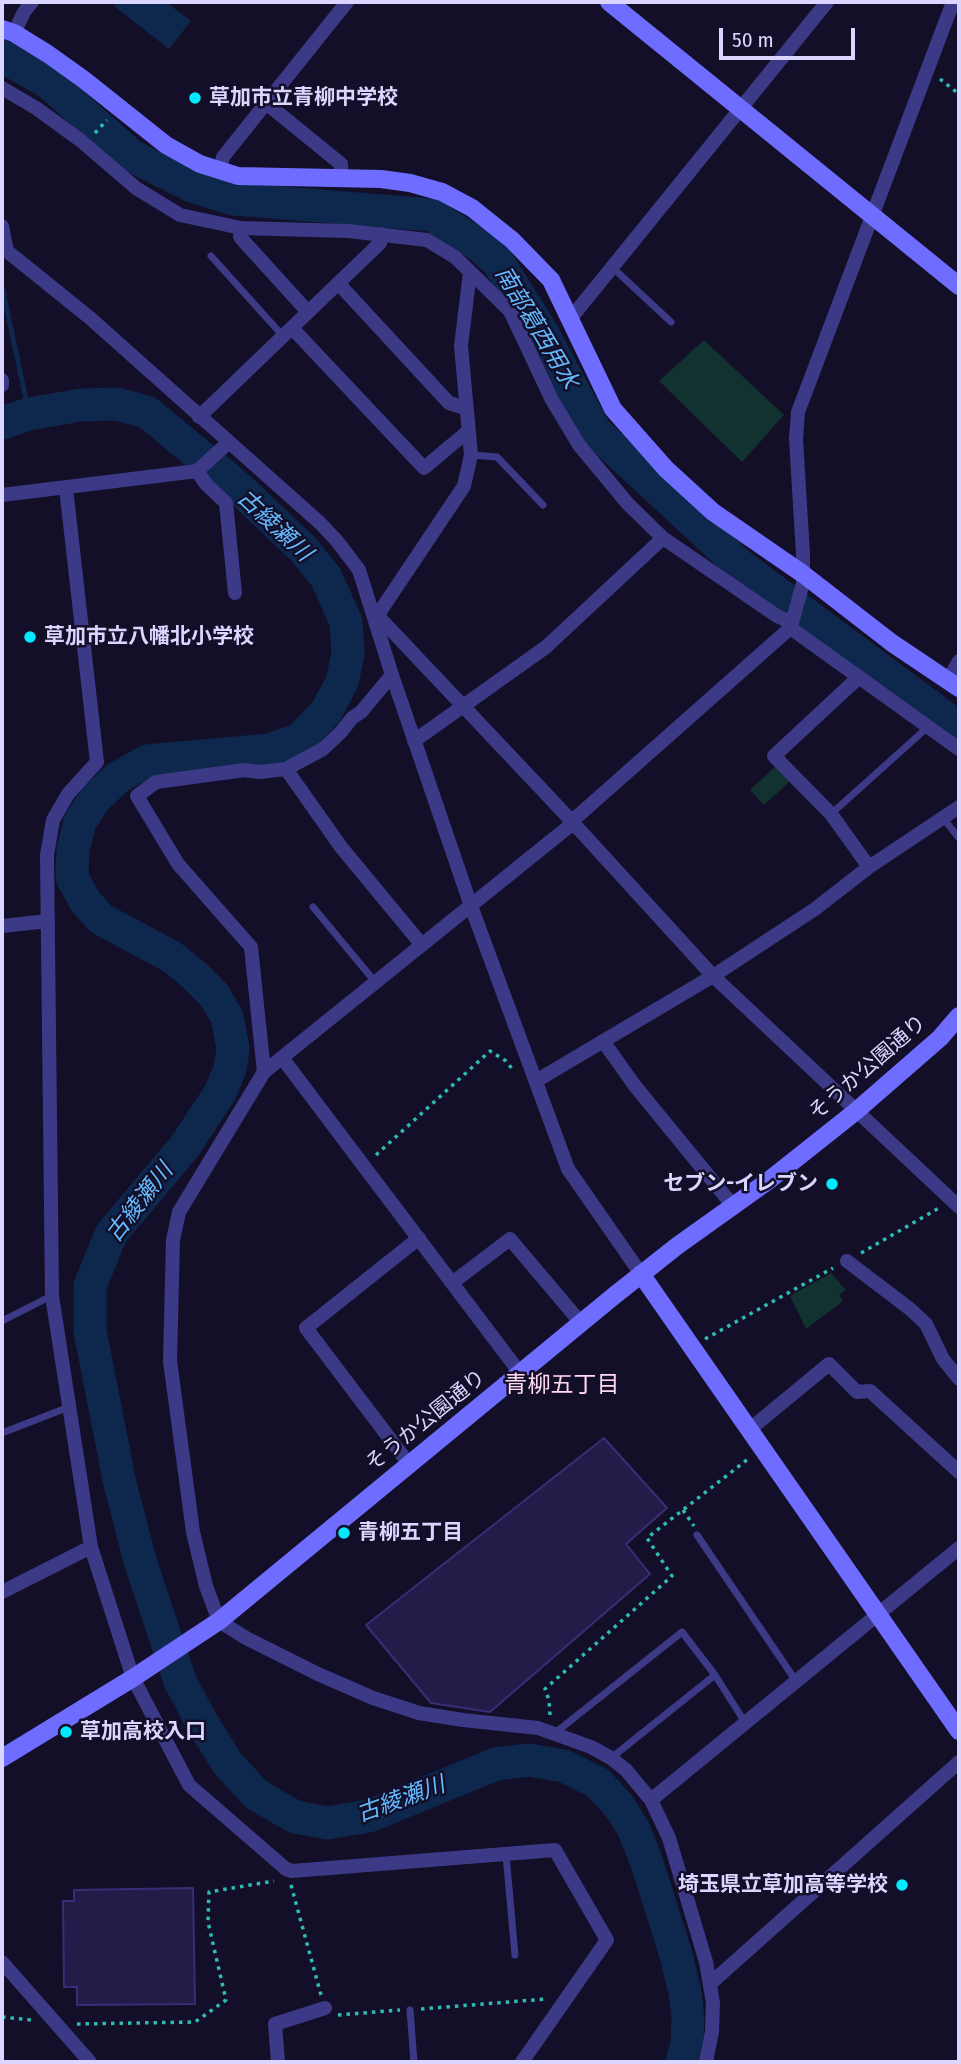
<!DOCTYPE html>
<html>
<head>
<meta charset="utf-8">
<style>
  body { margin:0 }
  #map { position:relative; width:961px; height:2064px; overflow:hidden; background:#130f28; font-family:"Fira Sans Condensed",sans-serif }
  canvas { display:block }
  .frame { position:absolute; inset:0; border:4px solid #dad6ff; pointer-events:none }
  .scale { position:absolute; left:719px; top:28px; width:136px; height:32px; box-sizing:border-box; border:4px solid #dad6ff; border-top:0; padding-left:9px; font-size:21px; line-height:24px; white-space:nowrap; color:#dad6ff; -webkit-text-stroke:5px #130f28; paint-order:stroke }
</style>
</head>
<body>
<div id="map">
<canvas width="961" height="2064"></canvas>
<div class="frame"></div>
<div class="scale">50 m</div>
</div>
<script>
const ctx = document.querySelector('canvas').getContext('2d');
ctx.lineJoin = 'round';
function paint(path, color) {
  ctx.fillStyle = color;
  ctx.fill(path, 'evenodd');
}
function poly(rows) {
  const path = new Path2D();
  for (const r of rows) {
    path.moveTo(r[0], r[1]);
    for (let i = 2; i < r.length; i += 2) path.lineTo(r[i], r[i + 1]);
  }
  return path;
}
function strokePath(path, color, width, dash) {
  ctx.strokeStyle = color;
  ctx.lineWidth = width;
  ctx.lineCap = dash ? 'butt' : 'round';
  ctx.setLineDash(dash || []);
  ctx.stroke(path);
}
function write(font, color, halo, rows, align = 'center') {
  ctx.font = font + ' "Fira Sans Condensed","Noto Sans JP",sans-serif';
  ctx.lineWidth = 5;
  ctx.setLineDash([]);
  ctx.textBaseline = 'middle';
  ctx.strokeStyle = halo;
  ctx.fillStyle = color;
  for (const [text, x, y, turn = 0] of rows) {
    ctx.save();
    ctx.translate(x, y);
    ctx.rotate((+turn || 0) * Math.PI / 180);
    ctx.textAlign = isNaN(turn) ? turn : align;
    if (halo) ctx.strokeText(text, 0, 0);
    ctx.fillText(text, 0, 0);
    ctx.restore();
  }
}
const green = poly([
  [704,340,784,415,742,462,659,381],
  [776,766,790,781,764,805,750,790],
  [831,1273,846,1290,839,1295,843,1301,806,1329,790,1296]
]);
const water = poly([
  [118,2,166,2,191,21,169,49,114,6]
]);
const stream = poly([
  [2,286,29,414]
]);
const river = poly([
  [2,56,49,83,132,156,192,186,233,199,432,215,479,245,498,262,542,332,595,431,741,566,959,728],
  [2,423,29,414,81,405,116,404,147,412,239,488,303,549,326,577,346,622,348,654,342,682,326,712,300,739,269,750,147,761,117,778,95,799,80,822,73,849,72,877,85,901,101,919,172,957,193,974,214,995,227,1017,233,1048,230,1069,220,1093,185,1146,111,1234,90,1286,90,1331,120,1484,141,1564,180,1681,200,1719,228,1764,257,1795,295,1817,327,1823,369,1816,496,1764,529,1760,564,1766,598,1783,620,1807,634,1830,646,1860,676,1955,685,1992,688,2019,687,2044,682,2062]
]);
const building = poly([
  [604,1438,667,1508,626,1544,650,1574,490,1712,431,1703,366,1625,604,1438],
  [193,1888,195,2004,77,2005,77,1987,64,1987,63,1901,74,1901,74,1890,193,1888]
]);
const path = poly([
  [940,79,959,94],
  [95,133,107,120],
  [376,1155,490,1051,506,1061,513,1070],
  [861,1253,939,1208],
  [705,1339,833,1268],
  [683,1510,694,1526],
  [550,1715,549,1700,545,1689,672,1576,647,1538,748,1459],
  [291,1885,321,1995],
  [421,2009,546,1999],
  [338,2015,400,2010],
  [2,2017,31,2020],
  [77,2024,195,2022,226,2000,208,1922,209,1892,274,1881]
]);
const lane = poly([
  [211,256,283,336],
  [613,268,671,322],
  [472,455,497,457,543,505],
  [831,814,929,726],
  [943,818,959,838],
  [313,907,376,983],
  [2,1321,51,1296],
  [2,1433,69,1407],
  [697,1535,796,1681],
  [555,1733,682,1632,715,1675,746,1724],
  [611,1758,715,1675],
  [506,1855,515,1955],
  [410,2010,414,2062]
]);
const street = poly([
  [14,33,24,12,32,2],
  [2,88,36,108,80,140,136,188,180,215,241,228,348,231,427,240,455,257,510,311,552,400,579,445,628,504,663,538,777,616,792,623],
  [266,103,341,164,342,179],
  [220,171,223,157,347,2],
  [2,226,7,251],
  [241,228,240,237,308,312],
  [2,247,90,318,320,523,337,541,359,570,392,675,471,906,568,1169,641,1274],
  [338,283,449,403,465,408],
  [571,318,827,2],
  [292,328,424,468,467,432],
  [2,380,2,385],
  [199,417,380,243,381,234],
  [197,471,206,484,226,503,235,593],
  [66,488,97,762,68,794,53,820,47,855,52,1296,91,1547,133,1678,189,1785,286,1869,292,1871,555,1850,607,1940,522,2062],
  [2,495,197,471,229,442],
  [377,615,565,814,713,976,959,1207],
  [377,616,464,486,471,455,461,346,470,272],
  [789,627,959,749],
  [859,677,774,756,831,814,869,867],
  [948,680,959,661],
  [414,741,546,647,663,538],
  [286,769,341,847,422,945],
  [571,822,788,630,792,623,803,583,803,554,796,439,798,412,953,2],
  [572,824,264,1072,179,1212,173,1240,170,1361,193,1532,206,1586,219,1621,246,1638,318,1674,373,1698,419,1713,463,1720,538,1728,591,1747,611,1758,626,1770,651,1800,669,1838,706,1962,713,2003,712,2032,706,2062],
  [2,926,48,921],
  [603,1041,635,1086,734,1207],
  [283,1059,520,1373],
  [264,1072,251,947,178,864,137,796,156,782,245,770,259,772,286,769,323,749,341,732,352,718,361,712,392,675],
  [536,1081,713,976,815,909,869,867,959,807],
  [847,1261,910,1309,926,1324,943,1359,959,1379],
  [452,1283,510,1239,581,1323],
  [749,1430,829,1364,857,1392,870,1391,959,1472],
  [409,1464,306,1328,419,1238],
  [2,1592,91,1547],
  [651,1800,959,1548],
  [2,1962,90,2062],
  [711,1983,959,1762],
  [278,2062,275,2024,325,2008]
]);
const secondary = poly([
  [609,2,959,286],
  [2,29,14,33,48,54,83,79,166,145,200,164,238,176,381,179,410,183,442,192,472,208,512,240,551,280,613,409,666,469,713,512,803,574,892,643,959,688],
  [641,1274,959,1731],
  [2,1758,133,1678,219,1621,615,1295,677,1246,768,1181,855,1112,940,1038,959,1016]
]);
const markers = [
  [195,98,7,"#02eaff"],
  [30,637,7,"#02eaff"],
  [832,1184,7,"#02eaff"],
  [344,1533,7,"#02eaff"],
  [66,1732,7,"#02eaff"],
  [902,1885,7,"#02eaff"]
];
const poiNames = [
  ["草加市立青柳中学校",209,98],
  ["草加市立八幡北小学校",44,637],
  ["セブン-イレブン",818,1184,"right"],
  ["青柳五丁目",358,1533],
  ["草加高校入口",80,1732],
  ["埼玉県立草加高等学校",888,1885,"right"]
];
const streetNames = [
  ["そうか公園通り",868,1068,-41],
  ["そうか公園通り",426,1421,-39]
];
const waterNames = [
  ["南部葛西用水",536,328,59],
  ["古綾瀬川",274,526,43],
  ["古綾瀬川",140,1203,-52],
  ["古綾瀬川",401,1800,-20]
];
const neighbourhoodNames = [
  ["青柳五丁目",562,1386]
];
paint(green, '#123230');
paint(water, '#0e274d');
strokePath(stream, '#0e274d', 5);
strokePath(river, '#0e274d', 33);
paint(building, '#241b49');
strokePath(building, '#3a2d75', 2);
strokePath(path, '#2ebbb0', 3.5, [3.5, 5]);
strokePath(lane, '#3c3a87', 7);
strokePath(street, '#3c3a87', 14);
strokePath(secondary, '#6e6dff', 18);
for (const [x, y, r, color] of markers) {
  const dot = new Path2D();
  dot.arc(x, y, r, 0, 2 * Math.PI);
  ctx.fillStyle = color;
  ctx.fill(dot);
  strokePath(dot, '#130f28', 2.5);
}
write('bold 21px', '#dad6ff', '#130f28', poiNames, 'left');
write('21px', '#dad6ff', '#130f28', streetNames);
write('italic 23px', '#64baff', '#130f28', waterNames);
write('23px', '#ffd8f1', '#130f28', neighbourhoodNames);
</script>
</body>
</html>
